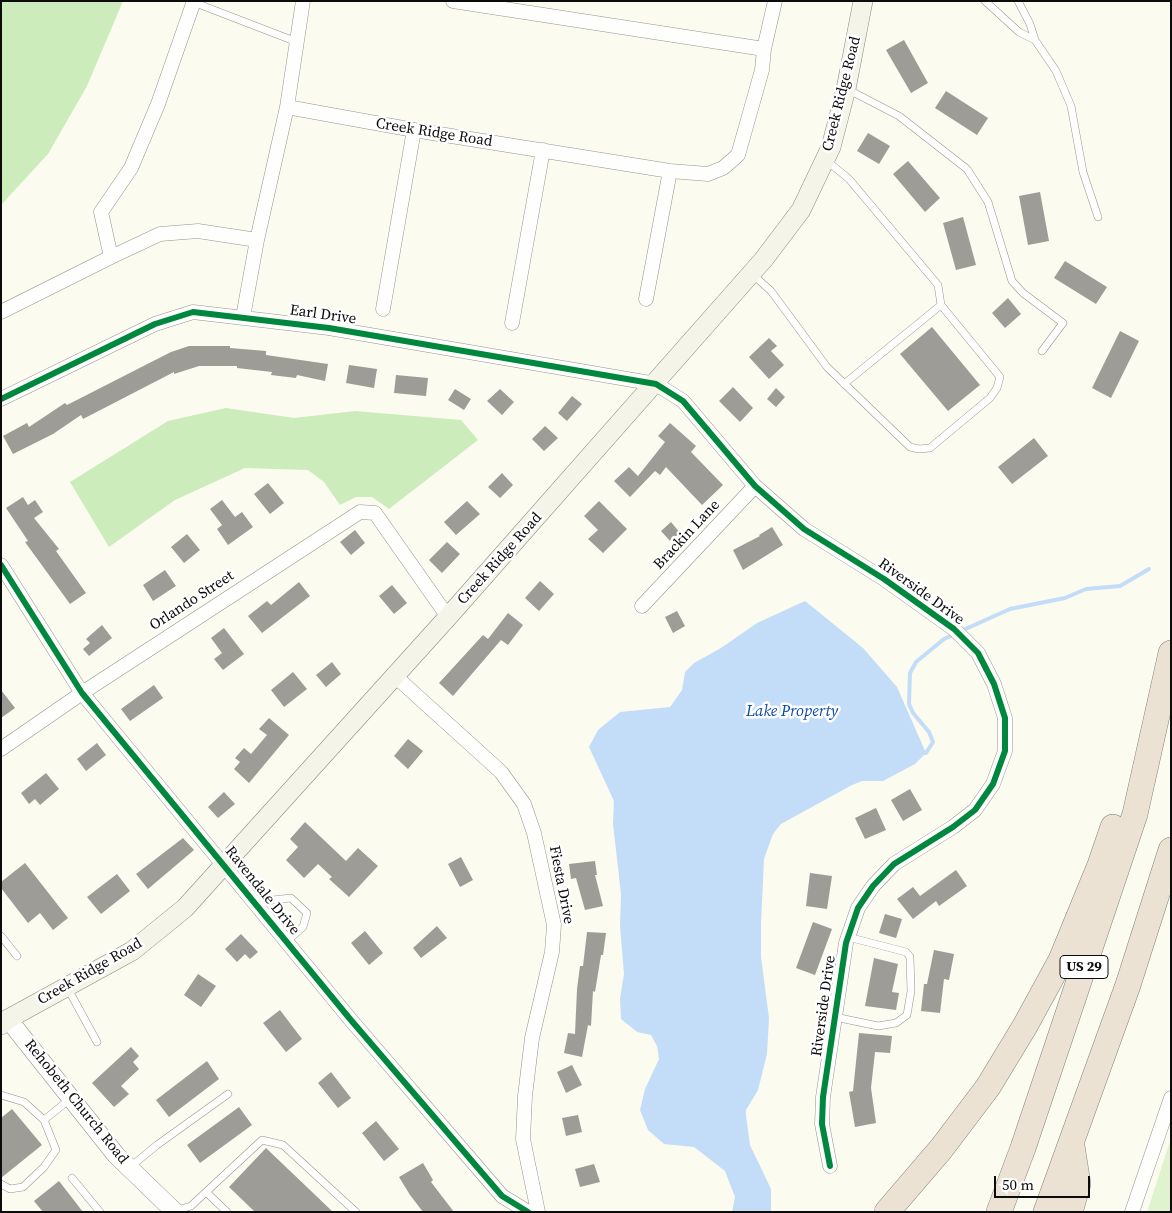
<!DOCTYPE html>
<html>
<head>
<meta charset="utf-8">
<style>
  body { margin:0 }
  #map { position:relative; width:1172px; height:1213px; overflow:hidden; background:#fbfbf0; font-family:"Source Serif 4",serif }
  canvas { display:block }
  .frame { position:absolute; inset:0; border:2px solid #0c0c0c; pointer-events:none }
  .scale { position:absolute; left:994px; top:1176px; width:96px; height:22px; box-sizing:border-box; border:2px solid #0c0c0c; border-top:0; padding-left:6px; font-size:15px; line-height:18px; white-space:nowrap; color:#0c0c0c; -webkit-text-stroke:4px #fff; paint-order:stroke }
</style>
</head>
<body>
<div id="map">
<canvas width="1172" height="1213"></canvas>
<div class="frame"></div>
<div class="scale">50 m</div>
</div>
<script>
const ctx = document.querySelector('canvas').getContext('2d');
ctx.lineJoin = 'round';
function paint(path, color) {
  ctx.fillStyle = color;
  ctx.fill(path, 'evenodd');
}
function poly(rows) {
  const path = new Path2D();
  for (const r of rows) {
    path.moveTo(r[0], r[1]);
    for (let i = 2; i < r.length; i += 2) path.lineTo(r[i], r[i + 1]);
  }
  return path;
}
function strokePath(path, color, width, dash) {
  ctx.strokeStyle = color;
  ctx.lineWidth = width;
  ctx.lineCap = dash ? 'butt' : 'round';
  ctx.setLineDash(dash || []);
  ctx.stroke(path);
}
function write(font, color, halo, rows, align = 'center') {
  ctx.font = font + ' "Source Serif 4",serif';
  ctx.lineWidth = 5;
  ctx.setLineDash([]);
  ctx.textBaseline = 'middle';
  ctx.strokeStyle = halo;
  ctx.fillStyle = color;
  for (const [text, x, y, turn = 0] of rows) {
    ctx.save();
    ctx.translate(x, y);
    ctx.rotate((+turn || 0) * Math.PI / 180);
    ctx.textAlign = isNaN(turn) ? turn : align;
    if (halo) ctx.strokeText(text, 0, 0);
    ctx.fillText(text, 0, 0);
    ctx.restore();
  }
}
const green = poly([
  [1171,1138,1171,1212,1147,1212]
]);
const forest = poly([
  [1,1,123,1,87,86,48,154,1,205],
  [226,408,294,418,355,411,461,420,478,440,389,509,372,497,356,497,340,505,324,482,308,470,245,468,175,500,109,547,70,482,168,421]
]);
const water = poly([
  [805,601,863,648,897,687,926,753,915,764,883,781,862,781,852,785,781,824,773,834,764,859,761,924,761,957,769,1018,767,1054,758,1090,746,1110,746,1116,750,1145,771,1189,771,1212,732,1212,735,1197,725,1171,694,1147,664,1144,648,1130,640,1110,645,1089,659,1059,657,1046,651,1035,637,1032,621,1019,620,999,624,974,620,926,621,894,613,824,614,801,589,747,598,730,620,712,670,707,682,690,685,672,694,663,721,648,757,623]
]);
const stream = poly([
  [961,631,1010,609,1065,598,1086,589,1120,586,1149,569],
  [923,753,926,753,933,742,929,732,913,713,909,704,910,673,916,662,944,639,955,634]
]);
const building = poly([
  [904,40,928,83,911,93,886,50],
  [946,91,988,118,977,135,935,108],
  [868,133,890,146,879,164,857,151],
  [908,161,940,198,925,212,893,174],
  [1040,192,1049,241,1028,245,1019,196],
  [963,217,976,265,956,270,943,223],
  [1065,261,1107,287,1096,304,1054,278],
  [1008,298,1021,314,1005,328,992,313],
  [932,327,980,385,948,411,900,354],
  [1120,331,1139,341,1111,398,1092,388],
  [769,338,777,346,771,351,784,365,769,379,749,357],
  [189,346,230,346,230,348,266,351,266,355,328,364,325,381,297,375,296,378,271,375,272,372,237,368,237,366,199,366,174,374,174,372,83,419,81,415,53,434,13,454,3,436,27,423,29,427,65,403,67,405,171,352],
  [349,365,377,369,374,388,346,383],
  [396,375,428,378,426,396,394,393],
  [733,387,753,408,740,422,719,401],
  [776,388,785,397,776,407,767,399],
  [455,389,471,399,464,410,448,400],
  [500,389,514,402,502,415,487,401],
  [572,396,582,404,567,421,558,413],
  [670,423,696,446,691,452,723,485,702,505,666,467,660,475,655,471,630,497,614,481,629,467,638,476,665,442,658,436],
  [545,426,558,438,544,451,532,439],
  [1034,438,1048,456,1012,484,998,467],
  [502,473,513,485,500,498,488,487],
  [268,483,284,503,270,514,254,494],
  [23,497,28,505,35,500,43,512,34,518,59,549,56,551,86,593,70,604,25,542,28,541,6,508],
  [222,500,235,517,242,512,253,527,228,545,217,529,222,525,210,509],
  [467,501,480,514,456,535,444,522],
  [599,501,627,529,603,553,588,539,598,530,584,516],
  [671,522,680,533,670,541,661,531],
  [772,527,783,545,743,570,733,550,760,536,759,535],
  [355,530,365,543,351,555,340,542],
  [187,534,200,550,184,563,171,547],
  [447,542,460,554,442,573,429,560],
  [165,570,176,586,153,601,143,585],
  [540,581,554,594,539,611,525,598],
  [299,582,310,596,262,633,248,616,267,601,271,605],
  [392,585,407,603,394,614,379,596],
  [677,611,685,626,673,633,665,617],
  [508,613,523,625,508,645,501,640,453,696,439,683,483,635,488,639],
  [102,625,112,638,89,656,83,649,90,643,86,639],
  [224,628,244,654,223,670,214,659,222,653,211,638],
  [332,662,341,674,326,687,316,675],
  [293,672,307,689,284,707,271,690],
  [154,685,163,698,130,721,121,709],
  [1,690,15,708,1,718],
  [269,718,289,735,249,783,234,769,240,762,235,758,244,748,251,754,267,735,259,729],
  [408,739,423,751,408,769,394,756],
  [97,743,106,755,86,771,77,759],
  [46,773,59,789,40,805,35,799,29,804,21,793],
  [910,789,922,810,903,821,891,800],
  [224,792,235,804,218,818,208,807],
  [876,808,886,830,865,839,855,818],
  [305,822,346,861,358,848,378,866,349,897,329,879,332,877,318,864,304,878,286,860,298,847,290,839],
  [183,838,194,850,148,889,136,874],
  [461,857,473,880,460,887,448,864],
  [595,861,597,875,595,875,603,906,585,910,576,878,571,879,569,864],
  [25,863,68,918,53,930,40,913,28,923,1,888,1,882],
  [956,870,967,886,939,906,936,901,913,919,897,899,913,887,920,896],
  [810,873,832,876,827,909,806,906],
  [117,874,130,891,101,914,87,897],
  [885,914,902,919,896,938,879,933],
  [813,922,832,929,815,975,796,968],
  [437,926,447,938,421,958,413,948],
  [365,931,383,953,369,965,351,943],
  [587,932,606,933,603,955,601,955,595,992,593,991,591,1026,588,1025,582,1057,564,1053,568,1033,575,1034,577,989,580,966,583,966],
  [241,934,258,952,250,959,245,954,237,962,225,949],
  [934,950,954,954,949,980,944,979,940,1013,921,1011,924,984,927,984],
  [874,958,898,964,892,992,899,993,896,1010,865,1006],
  [198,974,216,986,201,1007,184,995],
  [280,1010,302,1039,286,1052,263,1023],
  [859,1033,892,1036,890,1053,875,1052,871,1088,876,1123,855,1127,849,1092,853,1091],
  [131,1047,139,1056,133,1062,139,1069,121,1086,129,1094,114,1107,92,1083],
  [207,1061,219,1079,169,1117,156,1100],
  [572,1065,582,1085,566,1093,557,1072],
  [331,1072,351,1098,338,1108,318,1083],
  [239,1107,252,1125,200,1163,187,1145],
  [12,1109,42,1145,1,1178,1,1118],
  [578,1115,582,1132,566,1136,562,1118],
  [376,1121,399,1149,384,1161,362,1133],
  [266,1148,333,1212,255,1212,229,1187],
  [423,1163,433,1180,431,1182,454,1212,423,1212,410,1195,399,1177],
  [594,1164,600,1182,580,1187,575,1169],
  [59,1181,83,1212,43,1212,34,1201]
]);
const service = poly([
  [985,1,1019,32,1035,40],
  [1018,1,1030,24,1035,40,1056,71,1071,106,1083,172,1098,217],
  [193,2,297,42],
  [847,89,899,116,967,169,988,202,1012,281,1023,293,1063,323,1042,351],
  [752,274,771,291,827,367,910,447,919,449,930,448,990,398,997,388,1000,377,941,305,938,285,849,179,827,161],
  [844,384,941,305],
  [255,902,291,898,307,913,303,927,287,941],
  [1,936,17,956],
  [67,987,97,1042],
  [835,1017,878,1026,896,1023,907,1015,911,991,910,957,906,952,848,937],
  [1,1095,24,1102,44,1120,56,1150,44,1167,23,1187,10,1189,1,1184],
  [44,1120,70,1099],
  [129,1168,157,1145,228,1094],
  [72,1178,100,1212],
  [206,1192,262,1140,283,1145,356,1212],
  [174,1211,191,1206,206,1192,227,1212]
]);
const minor = poly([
  [194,1,158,104,131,168,101,212,111,257,160,234,198,231,257,240,287,107,303,1],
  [453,1,764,49],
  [287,107,414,130,670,171,708,174,723,168,738,155,762,70,764,49,775,1],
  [646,299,670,171],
  [383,309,414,130],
  [1,312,111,257],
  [243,317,257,240],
  [512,323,543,150],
  [1,399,155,324,193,312,329,328,656,384,683,401,755,486,804,529,884,579,954,629,978,653,994,684,1005,718,1005,751,993,784,975,810,953,827,894,864,873,886,858,908,846,943,823,1097,822,1124,830,1166],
  [1,565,82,693,350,1019,502,1196,528,1212],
  [642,606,755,486],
  [395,676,501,772,524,804,534,833,554,925,552,952,532,1038,525,1096,523,1139,538,1212],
  [1,749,82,693,360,512,375,513,448,617],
  [1132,1212,1171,1098]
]);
const tertiary = poly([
  [8,1019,116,1155,175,1212]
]);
const secondary = poly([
  [1,1025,8,1019,132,951,185,908,448,617,764,259,801,210,831,147,846,89,863,1]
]);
const motorway = poly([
  [887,1212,941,1149,988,1087,1025,1026,1061,960,1100,865,1113,827],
  [999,1212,1023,1148,1135,814,1171,653],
  [1046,1212,1128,985,1171,850],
  [1070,1212,1078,1184,1072,1146]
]);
const cycleway = poly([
  [1,399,155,324,193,312,329,328,656,384,683,401,755,486,804,529,884,579,954,629,978,653,994,684,1005,718,1005,751,993,784,975,810,953,827,894,864,873,886,858,908,846,943,823,1097,822,1124,830,1166],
  [1,565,82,693,350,1019,502,1196,528,1212]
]);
const shields = [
  [1084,967,48]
];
const shieldNames = [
  ["US 29",1084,967]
];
const streetNames = [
  ["Creek Ridge Road",842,94,-76],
  ["Creek Ridge Road",434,133,9],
  ["Earl Drive",323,315,8],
  ["Brackin Lane",687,535,-47],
  ["Creek Ridge Road",500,559,-48],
  ["Riverside Drive",921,592,36],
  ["Orlando Street",192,601,-33],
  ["Fiesta Drive",561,885,79],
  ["Ravendale Drive",262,891,51],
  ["Creek Ridge Road",90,972,-30],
  ["Riverside Drive",824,1006,-82],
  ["Rehobeth Church Road",76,1102,51]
];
const waterNames = [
  ["Lake Property",792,712]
];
paint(green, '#def3ce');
paint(forest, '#ccecbb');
paint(water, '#c3ddf8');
strokePath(stream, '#c3ddf8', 4);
paint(building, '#9e9c96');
strokePath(service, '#94948f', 8);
strokePath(minor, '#94948f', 15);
strokePath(tertiary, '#94948f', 19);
strokePath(secondary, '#8a8a85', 20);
strokePath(motorway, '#81817c', 26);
strokePath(service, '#fefefd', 7);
strokePath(minor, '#fefefd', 14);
strokePath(tertiary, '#fefefd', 18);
strokePath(secondary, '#f4f5e8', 19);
strokePath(motorway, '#ebe2d3', 25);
strokePath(cycleway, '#00873e', 6);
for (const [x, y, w] of shields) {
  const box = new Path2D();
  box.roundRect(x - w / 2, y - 11.5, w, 23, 4);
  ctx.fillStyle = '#fff';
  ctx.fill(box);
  strokePath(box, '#0c0c0c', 1);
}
write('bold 14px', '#0c0c0c', null, shieldNames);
write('15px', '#0c0c0c', '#fff', streetNames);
write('italic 16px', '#0c49a8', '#fff', waterNames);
</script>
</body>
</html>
